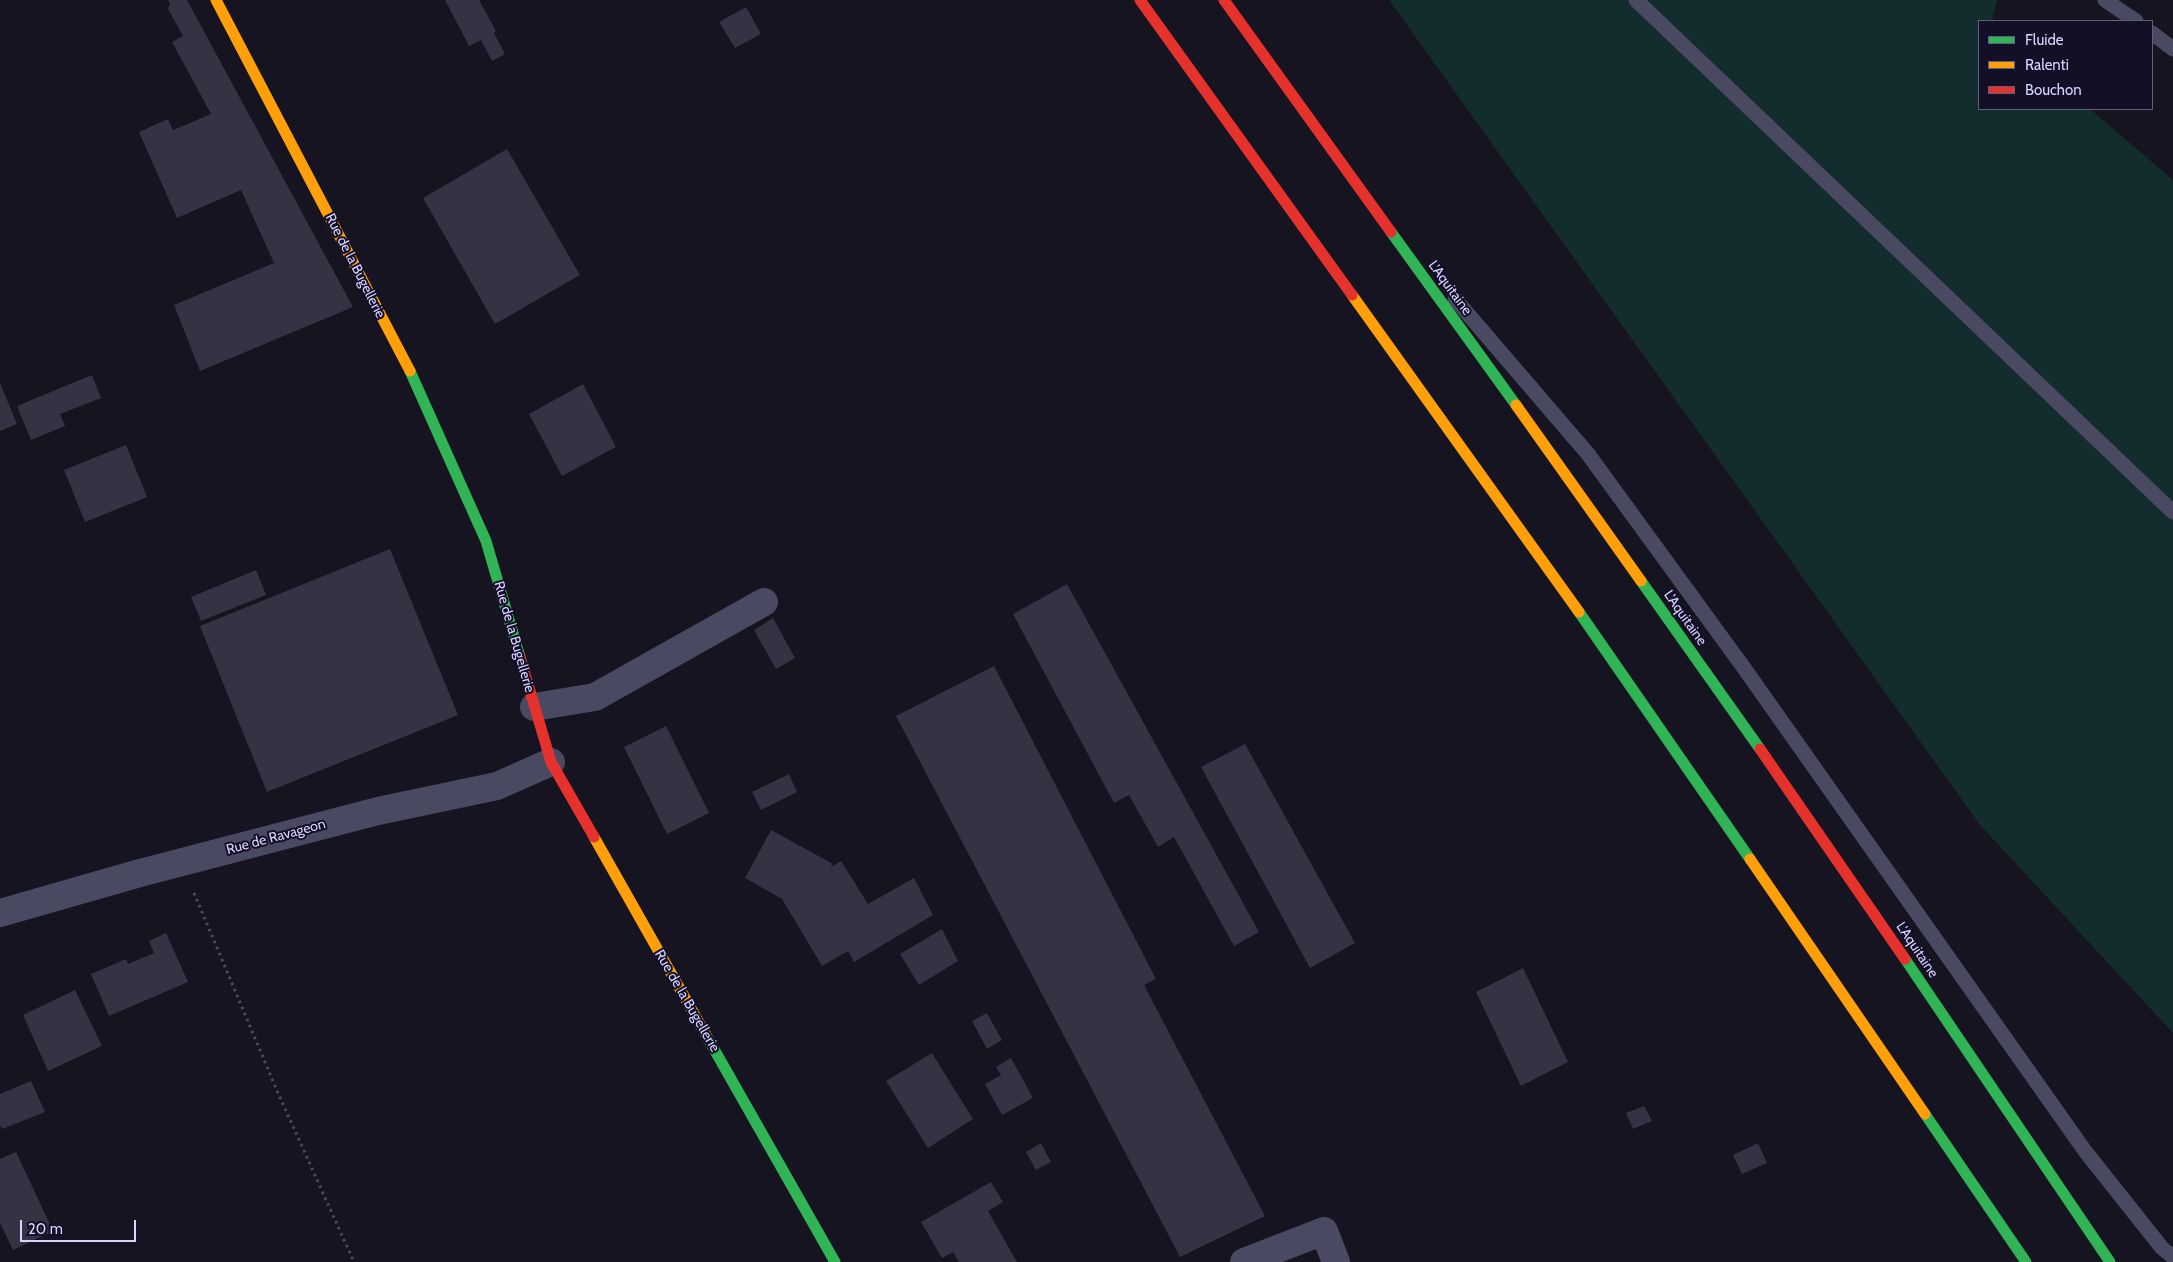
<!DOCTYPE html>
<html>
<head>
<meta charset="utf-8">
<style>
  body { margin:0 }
  #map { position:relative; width:2173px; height:1262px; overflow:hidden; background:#161421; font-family:Cabin,sans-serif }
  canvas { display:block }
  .legend { position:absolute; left:1978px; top:20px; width:175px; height:90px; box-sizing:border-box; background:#130f26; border:1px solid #625e7d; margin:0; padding:6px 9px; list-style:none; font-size:15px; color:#d9d4ff }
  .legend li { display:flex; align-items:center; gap:10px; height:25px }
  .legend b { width:25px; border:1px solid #625e7d }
  .scale { position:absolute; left:20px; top:1220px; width:116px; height:22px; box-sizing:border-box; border:2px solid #d9d4ff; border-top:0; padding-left:6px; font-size:15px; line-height:18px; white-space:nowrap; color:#d9d4ff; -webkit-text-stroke:4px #130f26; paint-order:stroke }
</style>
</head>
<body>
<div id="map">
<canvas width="2173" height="1262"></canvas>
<ul class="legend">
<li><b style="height:6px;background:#30b455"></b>Fluide</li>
<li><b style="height:6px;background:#ff9f0a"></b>Ralenti</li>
<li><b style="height:6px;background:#e5322d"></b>Bouchon</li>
</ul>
<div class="scale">20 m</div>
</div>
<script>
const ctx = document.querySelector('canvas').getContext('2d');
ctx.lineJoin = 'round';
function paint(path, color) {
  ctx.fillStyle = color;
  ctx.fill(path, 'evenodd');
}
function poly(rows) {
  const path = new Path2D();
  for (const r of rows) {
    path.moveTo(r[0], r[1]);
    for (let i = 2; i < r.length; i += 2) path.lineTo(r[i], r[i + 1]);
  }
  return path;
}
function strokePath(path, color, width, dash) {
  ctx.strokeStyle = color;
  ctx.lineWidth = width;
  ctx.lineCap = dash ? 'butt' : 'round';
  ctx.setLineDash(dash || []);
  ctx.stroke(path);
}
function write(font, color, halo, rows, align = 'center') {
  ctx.font = font + ' Cabin,sans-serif';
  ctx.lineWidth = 4;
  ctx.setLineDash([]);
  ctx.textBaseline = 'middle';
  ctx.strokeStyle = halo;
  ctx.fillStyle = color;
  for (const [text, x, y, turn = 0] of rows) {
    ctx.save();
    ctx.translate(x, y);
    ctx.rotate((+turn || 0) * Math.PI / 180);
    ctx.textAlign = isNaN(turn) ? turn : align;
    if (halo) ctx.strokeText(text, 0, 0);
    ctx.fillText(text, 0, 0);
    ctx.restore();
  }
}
const green = poly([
  [1389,0,1997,0,1992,21,1979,21,1979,109,2090,109,2173,180,2173,1033,1980,825]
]);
const building = poly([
  [168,0,187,0,353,307,200,371,174,305,274,263,241,190,177,218,139,132,168,119,173,130,211,114,172,42,183,36,168,9,170,4],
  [445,0,479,0,496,31,494,33,505,54,492,61,481,40,469,46],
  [746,7,761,34,735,48,719,22],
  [507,149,580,275,495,324,423,198],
  [92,375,101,398,60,414,65,426,31,440,17,406],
  [0,383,17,424,0,431],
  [583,384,616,447,562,476,529,414],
  [126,445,147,497,85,522,64,470],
  [390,549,458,715,267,792,200,626],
  [256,570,266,595,201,621,191,597],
  [1067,584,1259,932,1234,946,1174,837,1158,847,1129,795,1114,803,1013,614],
  [773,618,795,658,776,669,754,630],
  [994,666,1156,979,1144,985,1265,1216,1180,1257,896,716],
  [666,726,709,813,667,834,624,747],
  [1245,744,1355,943,1310,968,1201,767],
  [789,774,797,792,761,810,752,792],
  [771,830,833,864,830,868,841,861,868,904,914,878,933,915,854,962,848,951,822,966,782,899,745,878],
  [942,929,958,961,919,985,900,954],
  [166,933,188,982,109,1016,91,974,126,959,128,964,154,953,149,941],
  [1523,968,1568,1062,1521,1086,1476,992],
  [75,990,102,1046,48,1071,23,1015],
  [987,1013,1002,1040,987,1049,972,1021],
  [932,1053,973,1119,928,1148,886,1081],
  [1011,1058,1033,1098,1002,1115,985,1084,1001,1075,996,1067],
  [31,1081,45,1112,2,1129,0,1125,0,1094],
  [1644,1106,1652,1121,1633,1129,1626,1113],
  [1041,1143,1051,1162,1036,1170,1026,1152],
  [1758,1143,1767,1163,1742,1174,1733,1155],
  [16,1152,53,1231,13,1250,0,1223,0,1159],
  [991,1182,1003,1202,988,1211,1017,1262,959,1262,953,1252,942,1258,921,1222]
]);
const path = poly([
  [194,893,278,1093,354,1262]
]);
const lane = poly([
  [1636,0,2173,512],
  [2105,0,2136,21],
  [2152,33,2173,49],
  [1455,299,1588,454,1744,668,2085,1151,2162,1248,2173,1257]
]);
const street = poly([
  [534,707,595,697,764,602],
  [0,913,140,873,378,811,497,786,551,762],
  [1244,1262,1324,1231,1336,1262]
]);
const fast = poly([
  [1391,232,1516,405],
  [410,371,486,541,520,657],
  [1641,581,1760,749],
  [1579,612,1750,859],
  [1905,959,2110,1262],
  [706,1035,835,1262],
  [1925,1114,2026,1262]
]);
const slow = poly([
  [216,0,410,371],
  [1352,295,1579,612],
  [1516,405,1641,581],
  [594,837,706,1035],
  [1750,859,1925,1114]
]);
const jam = poly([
  [1140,0,1352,295],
  [1224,0,1391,232],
  [520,657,551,762,594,837],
  [1760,749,1905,959]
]);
const streetNames = [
  ["Rue de la Bugellerie",355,266,63],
  ["L'Aquitaine",1450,288,54],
  ["L'Aquitaine",1685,618,55],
  ["Rue de la Bugellerie",514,637,74],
  ["Rue de Ravageon",276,837,-15],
  ["L'Aquitaine",1917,950,56],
  ["Rue de la Bugellerie",687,1001,60]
];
paint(green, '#132c2d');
paint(building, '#343243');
strokePath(path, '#44505f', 3, [2.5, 4]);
strokePath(lane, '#4a4962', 15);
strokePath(street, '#4a4962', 28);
strokePath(fast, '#30b455', 11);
strokePath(slow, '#ff9f0a', 11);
strokePath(jam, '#e5322d', 11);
write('14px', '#d9d4ff', '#130f26', streetNames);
</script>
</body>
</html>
